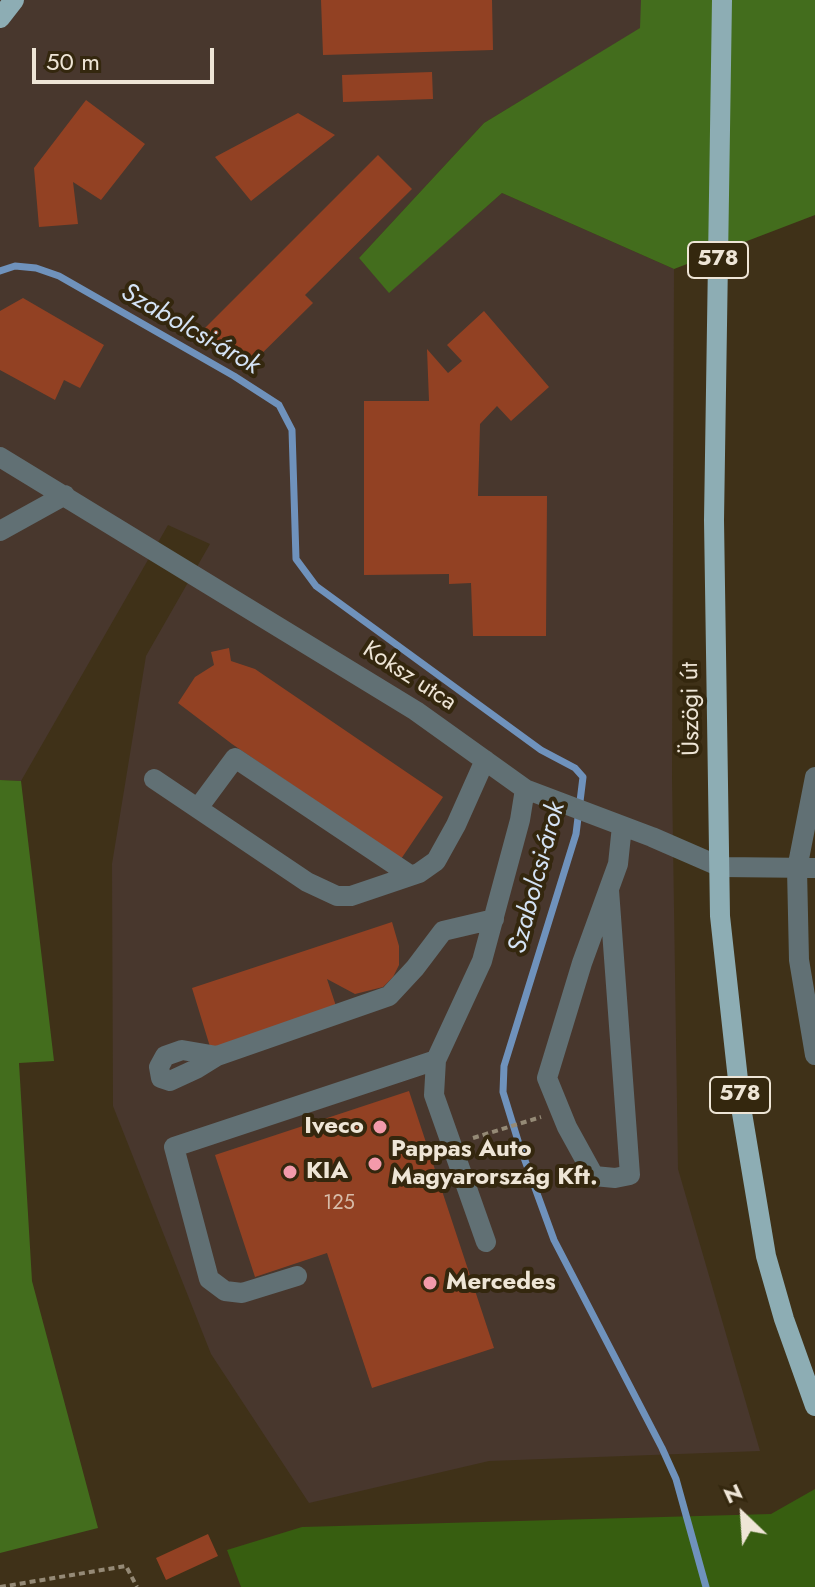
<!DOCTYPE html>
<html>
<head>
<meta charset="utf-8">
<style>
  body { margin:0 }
  #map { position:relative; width:815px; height:1587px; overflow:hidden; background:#3f3118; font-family:Jost,sans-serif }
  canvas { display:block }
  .north { position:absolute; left:703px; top:1475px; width:80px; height:80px; -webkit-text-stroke:6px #34270e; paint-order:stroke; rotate:335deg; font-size:22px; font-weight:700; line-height:32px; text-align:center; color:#eee5d6 }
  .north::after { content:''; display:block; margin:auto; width:28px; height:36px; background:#eee5d6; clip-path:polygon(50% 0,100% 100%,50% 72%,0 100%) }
  .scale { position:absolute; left:32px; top:48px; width:182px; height:36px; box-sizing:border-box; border:4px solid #eee5d6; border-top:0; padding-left:10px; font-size:24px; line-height:28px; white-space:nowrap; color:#eee5d6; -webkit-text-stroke:6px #34270e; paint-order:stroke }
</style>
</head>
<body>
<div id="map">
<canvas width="815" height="1587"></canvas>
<div class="north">N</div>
<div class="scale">50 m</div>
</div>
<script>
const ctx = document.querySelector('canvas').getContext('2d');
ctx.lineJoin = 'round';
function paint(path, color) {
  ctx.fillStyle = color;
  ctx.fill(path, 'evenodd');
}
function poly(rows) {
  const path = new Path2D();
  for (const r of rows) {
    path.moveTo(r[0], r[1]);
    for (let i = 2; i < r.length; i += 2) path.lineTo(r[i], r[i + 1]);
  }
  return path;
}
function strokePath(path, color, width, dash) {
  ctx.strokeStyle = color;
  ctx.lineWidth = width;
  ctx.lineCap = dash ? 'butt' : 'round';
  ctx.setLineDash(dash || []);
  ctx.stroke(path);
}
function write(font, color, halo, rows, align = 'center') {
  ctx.font = font + ' Jost,sans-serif';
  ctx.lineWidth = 8;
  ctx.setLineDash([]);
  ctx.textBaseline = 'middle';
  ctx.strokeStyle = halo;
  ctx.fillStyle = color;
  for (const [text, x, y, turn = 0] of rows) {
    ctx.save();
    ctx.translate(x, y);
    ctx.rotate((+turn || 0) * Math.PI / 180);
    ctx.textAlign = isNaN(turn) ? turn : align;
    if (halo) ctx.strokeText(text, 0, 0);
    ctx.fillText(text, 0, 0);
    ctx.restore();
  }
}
const commercial = poly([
  [0,0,641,0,641,28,484,123,359,258,389,292,502,193,674,269,672,778,678,1169,760,1451,489,1461,309,1503,211,1354,113,1106,112,864,146,656,210,544,168,525,21,781,0,780]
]);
const green = poly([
  [815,1489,815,1587,241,1587,227,1550,302,1527,771,1514]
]);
const forest = poly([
  [641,0,815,0,815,215,674,269,502,193,389,293,359,258,484,123,640,28],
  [0,780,21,781,54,1061,19,1063,32,1281,98,1528,0,1553]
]);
const stream = poly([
  [0,271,15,266,36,268,59,276,234,376,279,405,292,430,296,559,316,586,541,750,575,768,583,777,576,834,504,1066,503,1092,519,1144,554,1240,662,1448,676,1479,706,1587]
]);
const building = poly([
  [321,0,492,0,493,50,323,55],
  [432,72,433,99,343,102,342,75],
  [86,100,145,144,101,200,73,182,78,224,39,227,34,168],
  [298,113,335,135,251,201,215,157],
  [378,155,412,189,305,295,313,303,243,372,202,331],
  [23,298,104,345,80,388,64,380,55,400,0,370,0,311],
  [484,311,549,387,511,421,497,406,480,424,478,496,547,496,546,636,473,636,471,583,449,584,449,574,364,575,364,401,429,401,427,349,448,373,462,361,447,345],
  [229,648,231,661,255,669,443,797,401,859,232,744,178,703,195,677,214,665,211,652],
  [392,922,399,946,399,965,393,977,383,987,355,994,327,979,337,1009,211,1050,192,988],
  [409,1091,494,1348,372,1388,327,1253,255,1277,215,1155],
  [208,1534,218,1556,166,1580,156,1558]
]);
const path = poly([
  [473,1138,541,1117],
  [0,1587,126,1566,137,1587]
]);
const minor = poly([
  [0,457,416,711,525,789,652,837,721,867,815,868],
  [0,531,65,495],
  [815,777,797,869,799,960,815,1055],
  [154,779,307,882,337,896,351,896,419,873,436,861,456,825,485,760],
  [198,808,235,758,410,875],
  [609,890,630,1175,615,1178,594,1176,567,1127,547,1078,582,963,618,864,622,826],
  [217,1056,182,1050,165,1056,159,1067,161,1078,170,1081,196,1069,217,1056,389,996,415,968,443,931,494,919],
  [486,1242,434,1095,436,1060,482,961,520,820,525,789],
  [297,1276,242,1293,225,1291,209,1279,174,1147,436,1060]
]);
const major = poly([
  [722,0,714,520,720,916,741,1107,766,1256,784,1319,815,1406],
  [0,18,14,0]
]);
const markers = [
  [380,1127,8,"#f39aab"],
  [375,1164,8,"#f39aab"],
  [290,1172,8,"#f39aab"],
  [430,1283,8,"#f39aab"]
];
const numberNames = [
  ["125",339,1204]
];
const shields = [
  [718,260,60],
  [740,1095,60]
];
const shieldNames = [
  ["578",718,260],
  ["578",740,1095]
];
const streetNames = [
  ["Koksz utca",409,677,33],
  ["Üszögi út",692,709,-91]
];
const poiNames = [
  ["Iveco",364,1127,"right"],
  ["Pappas Auto",391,1150],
  ["Magyarország Kft.",391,1178],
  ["KIA",306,1172],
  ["Mercedes",446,1283]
];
const waterNames = [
  ["Szabolcsi-árok",190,330,30],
  ["Szabolcsi-árok",538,878,-75]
];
paint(commercial, '#48372d');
paint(green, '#375e10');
paint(forest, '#436d1d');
strokePath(stream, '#6f92bc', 7);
paint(building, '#924123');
strokePath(path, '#958a76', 4, [6, 4]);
strokePath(minor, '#617074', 20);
strokePath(major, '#8dadb4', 20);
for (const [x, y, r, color] of markers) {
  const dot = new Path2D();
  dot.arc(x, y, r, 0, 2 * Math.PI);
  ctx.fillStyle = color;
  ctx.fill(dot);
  strokePath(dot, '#34270e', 3);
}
write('20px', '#d7bca9', null, numberNames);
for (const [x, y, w] of shields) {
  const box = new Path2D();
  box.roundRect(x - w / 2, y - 18, w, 36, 6);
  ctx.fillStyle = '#34270e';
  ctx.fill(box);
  strokePath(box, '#eee5d6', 2);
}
write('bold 22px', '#eee5d6', null, shieldNames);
write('24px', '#eee5d6', '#34270e', streetNames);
write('bold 24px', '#eee5d6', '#34270e', poiNames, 'left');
write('italic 26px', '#d4e3f5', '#34270e', waterNames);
</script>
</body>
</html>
